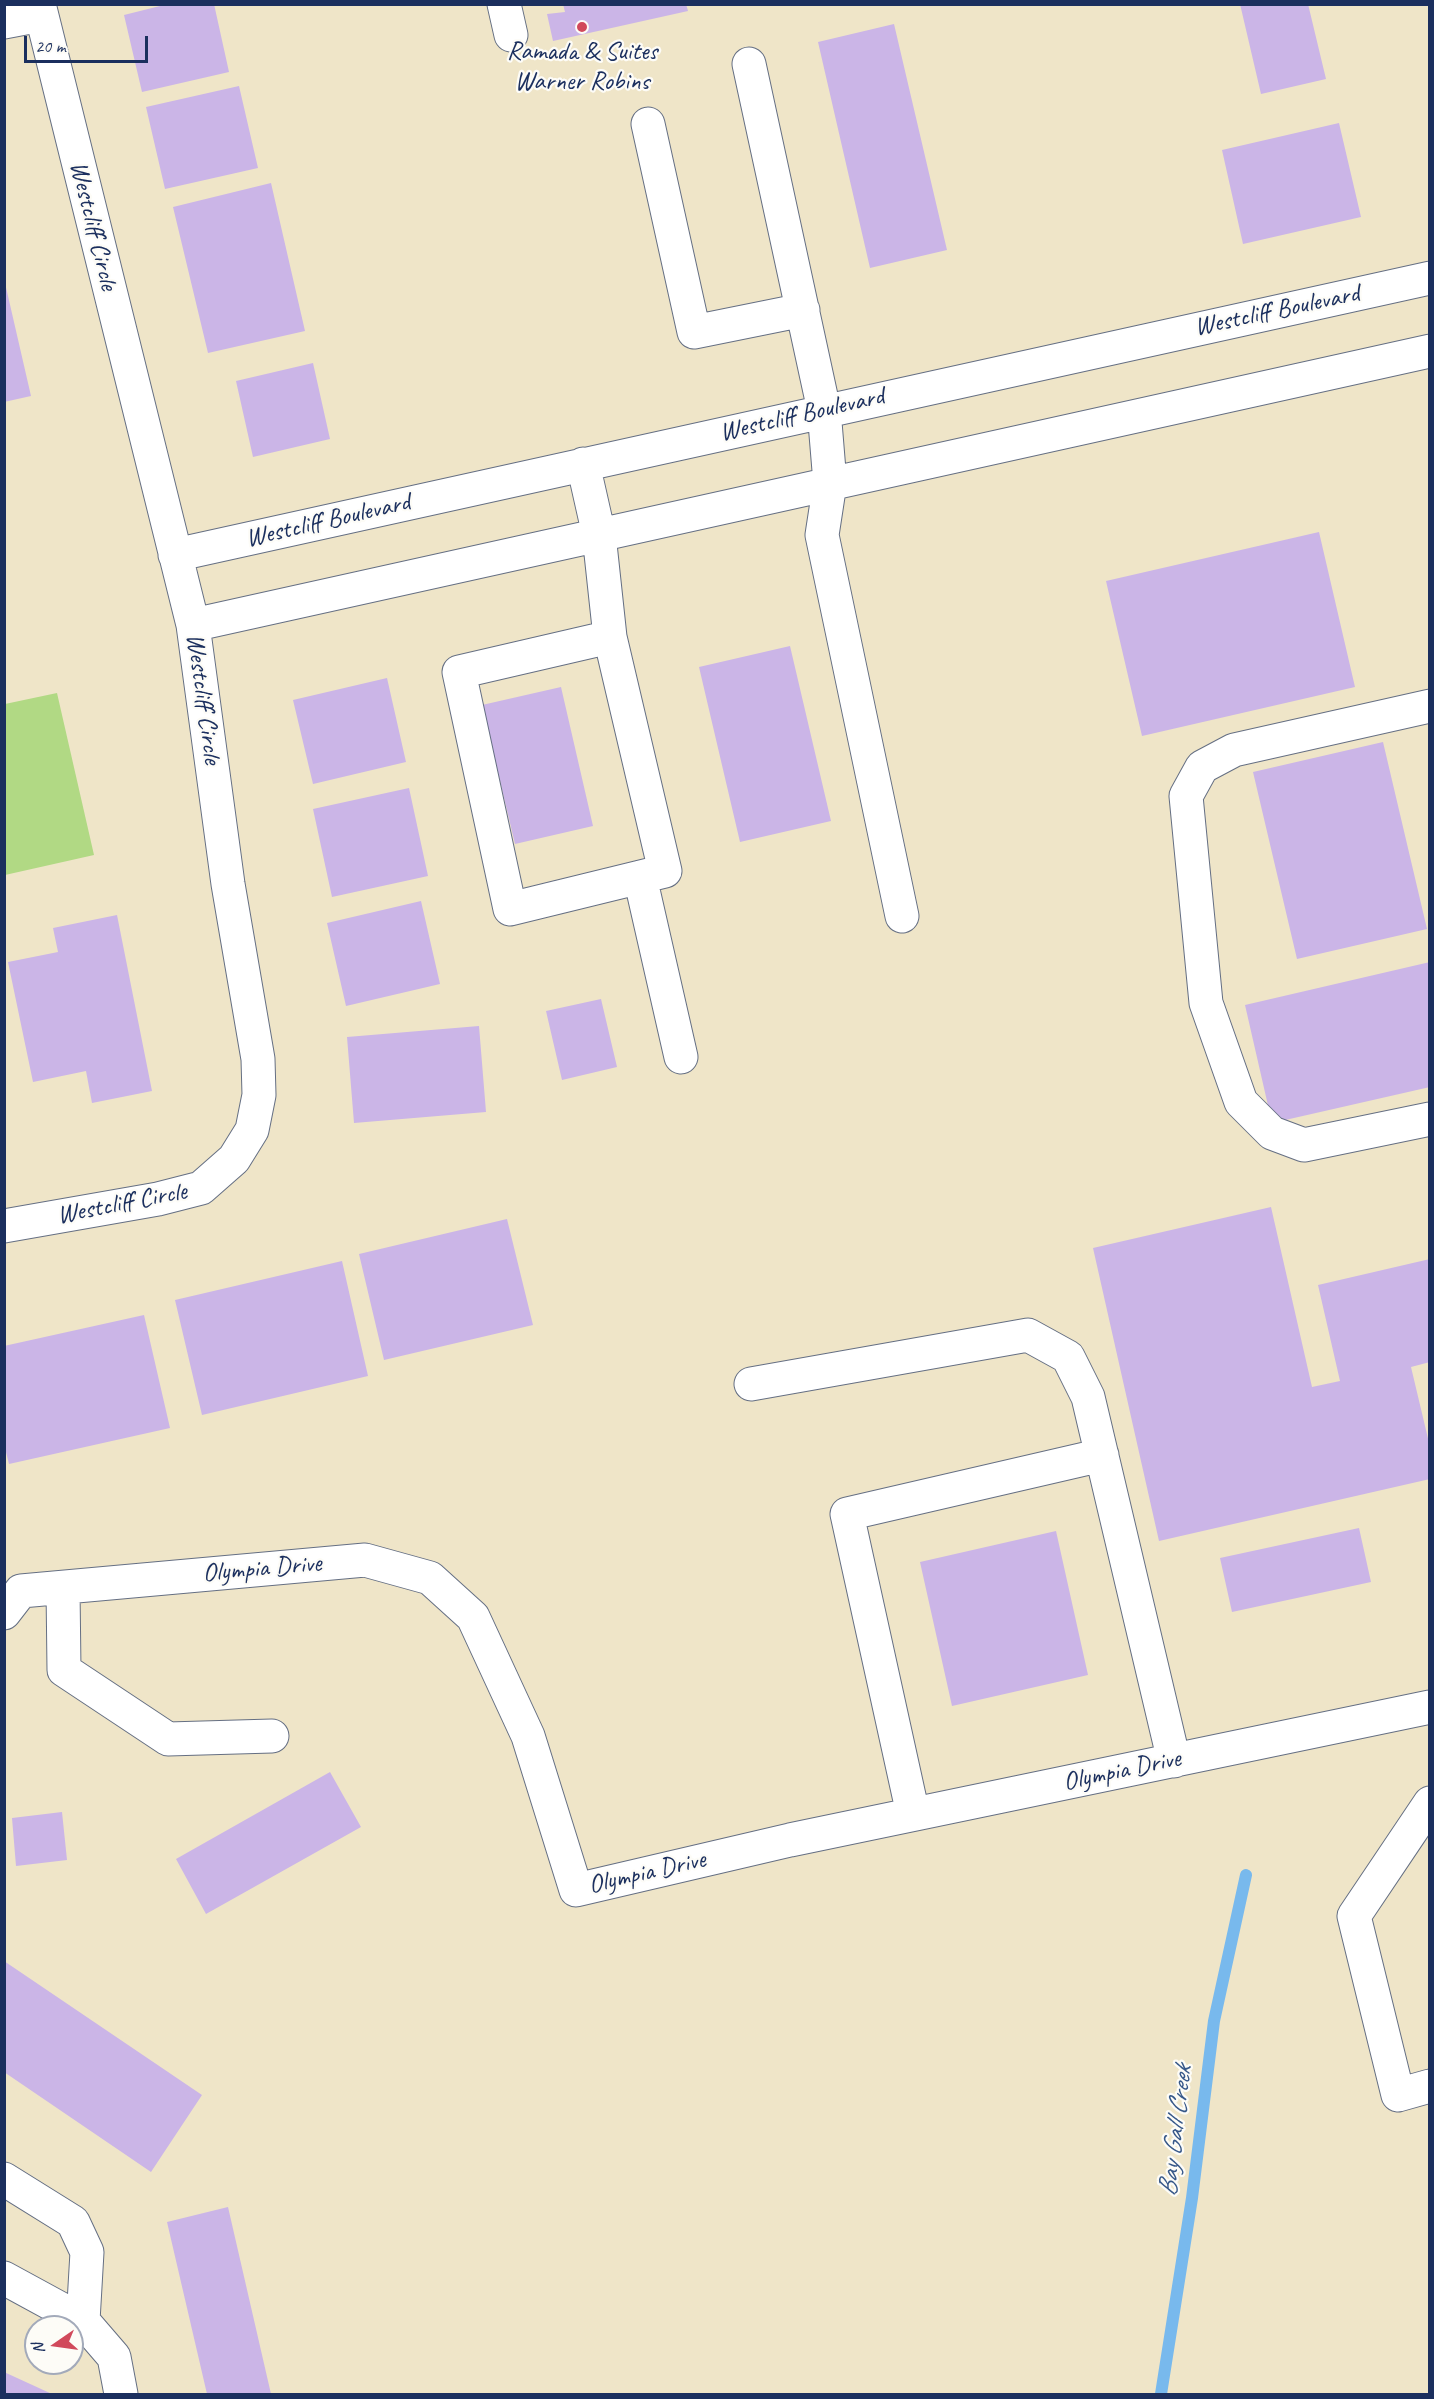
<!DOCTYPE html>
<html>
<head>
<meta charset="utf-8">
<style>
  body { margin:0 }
  #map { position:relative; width:1434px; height:2399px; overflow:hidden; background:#efe5c8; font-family:Caveat,sans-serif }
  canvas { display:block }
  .frame { position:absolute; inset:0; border:6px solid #1b2f5e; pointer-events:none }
  .north { position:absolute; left:24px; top:2315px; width:60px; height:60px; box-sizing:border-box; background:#fdfcf7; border:2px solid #a3aaba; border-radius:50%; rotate:257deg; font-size:16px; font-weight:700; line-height:24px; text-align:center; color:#1b2f5e }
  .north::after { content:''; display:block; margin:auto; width:21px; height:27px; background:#d1495b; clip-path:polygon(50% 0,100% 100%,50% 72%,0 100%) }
  .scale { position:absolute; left:24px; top:36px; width:124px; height:27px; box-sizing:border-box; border:3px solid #1b2f5e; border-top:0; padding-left:8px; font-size:18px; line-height:21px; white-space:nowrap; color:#1b2f5e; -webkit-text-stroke:4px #fdfcf7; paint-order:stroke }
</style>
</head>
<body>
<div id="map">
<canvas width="1434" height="2399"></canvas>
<div class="frame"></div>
<div class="north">N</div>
<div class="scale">20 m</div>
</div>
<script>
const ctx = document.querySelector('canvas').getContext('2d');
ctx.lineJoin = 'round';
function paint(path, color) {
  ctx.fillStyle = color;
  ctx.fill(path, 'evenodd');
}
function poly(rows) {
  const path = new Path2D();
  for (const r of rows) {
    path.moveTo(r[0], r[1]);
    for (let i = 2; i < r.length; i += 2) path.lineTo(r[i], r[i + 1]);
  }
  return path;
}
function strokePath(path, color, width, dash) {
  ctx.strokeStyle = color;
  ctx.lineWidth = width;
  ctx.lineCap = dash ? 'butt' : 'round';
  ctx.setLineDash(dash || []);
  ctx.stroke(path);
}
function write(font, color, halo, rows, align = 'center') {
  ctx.font = font + ' Caveat,sans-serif';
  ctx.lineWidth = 4.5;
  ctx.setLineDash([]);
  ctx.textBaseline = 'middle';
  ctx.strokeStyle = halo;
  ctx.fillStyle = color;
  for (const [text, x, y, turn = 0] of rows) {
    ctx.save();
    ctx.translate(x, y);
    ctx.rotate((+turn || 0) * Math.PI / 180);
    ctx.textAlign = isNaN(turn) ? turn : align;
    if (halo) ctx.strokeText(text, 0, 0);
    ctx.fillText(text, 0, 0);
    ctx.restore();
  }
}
const green = poly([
  [57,693,94,855,5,875,5,704]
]);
const stream = poly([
  [1161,2394,1192,2198,1214,2021,1246,1875]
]);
const building = poly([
  [168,4,214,4,229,72,142,92,124,15],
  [563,4,686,4,688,11,553,41,547,14,565,12],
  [1240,4,1308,4,1326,79,1261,94],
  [894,24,947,250,870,268,818,42],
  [239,86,258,168,165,189,146,107],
  [1339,123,1361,217,1243,244,1222,150],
  [271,183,305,331,208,353,173,207],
  [5,283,31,396,4,402,4,284],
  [313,363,330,439,253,457,236,381],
  [1319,532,1355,687,1142,736,1106,581],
  [790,646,831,821,740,842,699,667],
  [387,678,406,762,313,784,293,700],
  [561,687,593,826,515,844,482,705],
  [1383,742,1427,929,1297,959,1253,772],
  [409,788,428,876,332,897,313,809],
  [421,901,440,984,346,1006,327,923],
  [117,915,152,1091,92,1103,86,1071,33,1082,8,962,58,952,53,928],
  [1430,962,1430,1087,1272,1123,1245,1005],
  [601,999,617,1067,562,1080,546,1011],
  [479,1026,486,1112,354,1123,347,1037],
  [1271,1207,1312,1387,1340,1381,1318,1285,1430,1259,1430,1362,1411,1367,1430,1447,1430,1479,1159,1541,1093,1248],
  [507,1219,533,1325,384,1360,359,1254],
  [342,1261,368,1376,202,1415,175,1300],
  [144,1315,170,1428,9,1464,4,1444,4,1346],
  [1359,1528,1371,1582,1232,1612,1220,1558],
  [1056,1531,1088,1675,952,1706,920,1562],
  [330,1772,361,1827,206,1914,176,1859],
  [62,1812,67,1860,16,1866,12,1818],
  [4,1961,202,2095,151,2172,4,2072],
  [228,2207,271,2394,207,2394,167,2222],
  [4,2372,52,2394,4,2394]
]);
const minor = poly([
  [504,4,511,35],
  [4,22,41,15],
  [749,64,824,410,830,483,822,535,902,916],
  [648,124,694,332,803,310],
  [583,464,599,535,610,637,665,871,510,909,459,672,610,637],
  [175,555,1430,278],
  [193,625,1430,351],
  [1430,706,1234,750,1202,767,1186,796,1206,1003,1241,1102,1272,1133,1304,1145,1430,1119],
  [640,877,681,1057],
  [4,1226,158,1199,201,1188,234,1159,252,1130,259,1095,258,1059,228,884,193,625,39,4],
  [751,1384,1028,1335,1068,1357,1088,1397,1174,1761],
  [63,1588,64,1670,168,1739,272,1736],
  [4,1613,21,1591,365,1560,430,1578,473,1617,528,1736,576,1890,790,1840,1430,1707],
  [1430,1803,1354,1916,1398,2095,1430,2086],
  [913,1814,847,1514,1102,1455],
  [4,2179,73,2222,87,2252,83,2321],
  [4,2278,83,2321,114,2357,121,2394]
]);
const markers = [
  [582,27,6,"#d1495b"]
];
const poiNames = [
  ["Ramada & Suites",582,52],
  ["Warner Robins",582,82]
];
const streetNames = [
  ["Westcliff Circle",93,226,76],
  ["Westcliff Boulevard",1277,311,-12],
  ["Westcliff Boulevard",802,415,-13],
  ["Westcliff Boulevard",328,521,-13],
  ["Westcliff Circle",203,699,82],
  ["Westcliff Circle",122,1204,-11],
  ["Olympia Drive",262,1569,-5],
  ["Olympia Drive",1122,1771,-12],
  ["Olympia Drive",647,1873,-13]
];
const waterNames = [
  ["Bay Gall Creek",1176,2131,-83]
];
paint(green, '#b1d984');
strokePath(stream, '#78b9ed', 12);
paint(building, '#cbb5e7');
strokePath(minor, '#656f83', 35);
strokePath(minor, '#fff', 33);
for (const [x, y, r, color] of markers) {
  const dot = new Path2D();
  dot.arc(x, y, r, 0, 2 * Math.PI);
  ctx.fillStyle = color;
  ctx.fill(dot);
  strokePath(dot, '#fdfcf7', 2);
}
write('26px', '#1b2f5e', '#fdfcf7', poiNames);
write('26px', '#1b2f5e', '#fdfcf7', streetNames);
write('italic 27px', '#375889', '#fdfcf7', waterNames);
</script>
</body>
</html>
